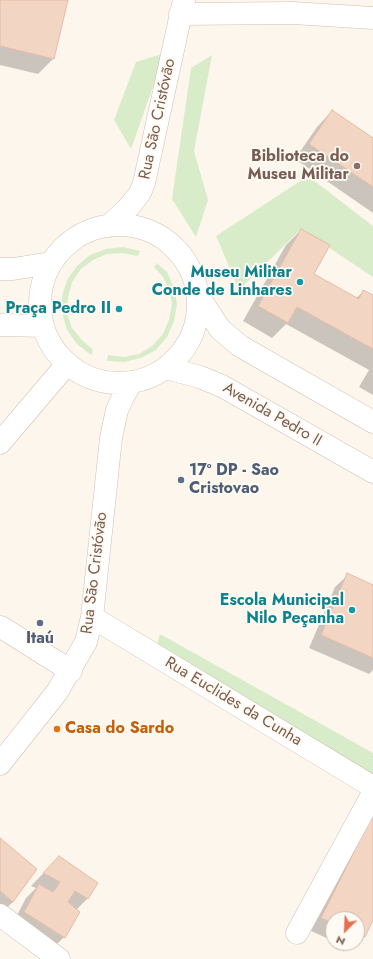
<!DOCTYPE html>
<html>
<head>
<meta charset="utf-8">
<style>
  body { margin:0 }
  #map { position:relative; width:373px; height:959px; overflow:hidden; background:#fdf6ec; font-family:Jost,sans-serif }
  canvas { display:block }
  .north { position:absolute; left:325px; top:911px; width:40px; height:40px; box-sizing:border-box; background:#fffaf3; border:1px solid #cabbb1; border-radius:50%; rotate:204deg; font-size:11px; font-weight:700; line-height:16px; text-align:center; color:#7a5c4d }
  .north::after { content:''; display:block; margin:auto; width:14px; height:18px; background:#e76f51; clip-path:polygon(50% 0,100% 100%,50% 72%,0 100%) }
</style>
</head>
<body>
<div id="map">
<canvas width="373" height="959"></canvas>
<div class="north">N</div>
</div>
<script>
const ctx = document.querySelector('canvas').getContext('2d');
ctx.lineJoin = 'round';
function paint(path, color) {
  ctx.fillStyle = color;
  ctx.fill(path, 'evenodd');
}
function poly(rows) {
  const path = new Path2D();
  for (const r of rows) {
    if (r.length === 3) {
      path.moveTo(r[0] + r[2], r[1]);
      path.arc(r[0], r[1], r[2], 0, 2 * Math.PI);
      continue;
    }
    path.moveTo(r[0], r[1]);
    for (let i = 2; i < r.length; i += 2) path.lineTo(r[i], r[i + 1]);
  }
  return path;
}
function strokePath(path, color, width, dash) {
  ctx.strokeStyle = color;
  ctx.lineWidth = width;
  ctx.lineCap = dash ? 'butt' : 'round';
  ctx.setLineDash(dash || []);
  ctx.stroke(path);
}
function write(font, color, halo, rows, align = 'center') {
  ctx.font = font + ' Jost,sans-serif';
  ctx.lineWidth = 3.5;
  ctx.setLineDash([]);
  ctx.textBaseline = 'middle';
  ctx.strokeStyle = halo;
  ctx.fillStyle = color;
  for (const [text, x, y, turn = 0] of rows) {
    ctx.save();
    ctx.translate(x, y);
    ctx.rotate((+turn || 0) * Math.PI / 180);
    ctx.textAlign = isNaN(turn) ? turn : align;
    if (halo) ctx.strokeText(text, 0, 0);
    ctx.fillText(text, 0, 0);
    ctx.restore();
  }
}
const green = poly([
  [165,53,131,149,114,120,136,62],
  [212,55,194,151,208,200,196,237,172,199,191,68],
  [308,176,373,226,373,277,301,229,239,290,216,236],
  [123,247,140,251,138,256,122,253,107,254,93,260,81,269,72,282,68,297,67,314,72,328,82,340,93,350,91,355,77,344,67,330,62,313,62,296,67,280,77,266,90,255,106,249],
  [157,263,167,272,174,288,177,304,174,321,167,337,156,350,141,358,124,362,107,361,108,355,124,357,139,354,152,346,163,334,169,320,172,303,169,289,163,277,154,267],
  [160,634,373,753,373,794,152,662]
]);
const shadow = poly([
  [0,0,67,0,53,59,38,74,0,65],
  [332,111,373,139,373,213,295,159,317,127],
  [301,230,313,274,356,298,364,291,373,297,373,395,359,387,369,370,286,324,272,338,243,321,286,245],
  [348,575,373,586,373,670,369,674,309,648,335,587],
  [373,820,373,917,364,936,351,949,338,943,357,943,357,919,333,919,333,941,309,930,358,832],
  [0,840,36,869,13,902,0,914],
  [59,857,97,883,87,899,76,910,64,937,51,950,12,925,26,898,36,888,31,886]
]);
const building = poly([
  [0,0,68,0,54,59,0,46,0,0],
  [332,110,373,138,373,187,309,144,332,110],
  [301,229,330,245,314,274,359,299,363,290,373,295,373,349,297,307,288,323,258,306,301,229],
  [347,573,373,585,373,658,321,635,347,573],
  [371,818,373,819,373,920,365,937,357,934,357,919,333,919,333,923,321,918,371,818],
  [0,838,37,869,13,902,0,891,0,838],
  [59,856,98,883,88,899,75,891,68,902,80,912,65,938,24,912,39,884,53,892,60,882,43,873,59,856]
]);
const minor = poly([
  [180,14,293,13,373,18],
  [119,304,79],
  [109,226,129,207,140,193,144,183,184,0],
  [0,269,13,269,51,263],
  [197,294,220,329,240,346,373,422],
  [0,325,43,326],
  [166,368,200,377,222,386,373,472],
  [0,443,67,364],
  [92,617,373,787],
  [1,627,71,671],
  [0,764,57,692,86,642,92,617,111,438,117,410,124,395,132,382],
  [0,915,59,959],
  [297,933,373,793]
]);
const markers = [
  [357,166,4,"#8d6e63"],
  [300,282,4,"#0f9aa8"],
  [119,309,4,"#0f9aa8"],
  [181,480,4,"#5c6f8a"],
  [352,610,4,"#0f9aa8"],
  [40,623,4,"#5c6f8a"],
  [57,729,4,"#e8710a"]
];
const streetNames = [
  ["Rua São Cristóvão",158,119,-78],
  ["Avenida Pedro II",272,415,30],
  ["Rua São Cristóvão",95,573,-83],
  ["Rua Euclides da Cunha",233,702,31]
];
const educationNames = [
  ["Biblioteca do",349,157],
  ["Museu Militar",349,175]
];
const cultureNames = [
  ["Museu Militar",292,273],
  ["Conde de Linhares",292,291],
  ["Praça Pedro II",111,309],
  ["Escola Municipal",344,601],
  ["Nilo Peçanha",344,619]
];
const serviceNames = [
  ["17º DP - Sao",189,471],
  ["Cristovao",189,489],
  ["Itaú",40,639,"center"]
];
const foodNames = [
  ["Casa do Sardo",65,729]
];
paint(green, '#d8ecc9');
paint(shadow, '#0003');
paint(building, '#f3d5c3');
strokePath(building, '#e6bba3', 1);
strokePath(minor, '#d1beb0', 23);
strokePath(minor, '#fff', 22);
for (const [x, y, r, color] of markers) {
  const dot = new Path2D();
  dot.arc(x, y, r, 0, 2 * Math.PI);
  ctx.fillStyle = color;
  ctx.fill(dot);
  strokePath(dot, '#fffaf3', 1.5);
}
write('16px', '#7a5c4d', '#fffaf3', streetNames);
write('bold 16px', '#785e54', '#fffaf3', educationNames, 'right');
write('bold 16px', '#0d838f', '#fffaf3', cultureNames, 'right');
write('bold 16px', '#4e5e75', '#fffaf3', serviceNames, 'left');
write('bold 16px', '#c56008', '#fffaf3', foodNames, 'left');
</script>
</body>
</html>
